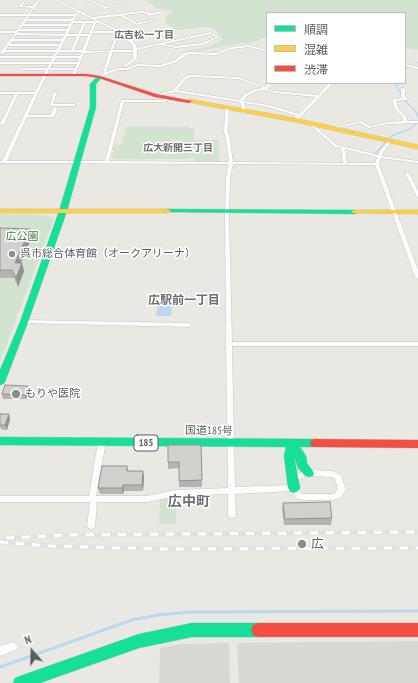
<!DOCTYPE html>
<html>
<head>
<meta charset="utf-8">
<style>
  body { margin:0 }
  #map { position:relative; width:418px; height:683px; overflow:hidden; background:#e9e8e3; font-family:"PT Sans Narrow","Noto Sans JP",sans-serif }
  canvas { display:block }
  .legend { position:absolute; left:266px; top:12px; width:140px; height:72px; box-sizing:border-box; background:#fff; border:1px solid #bdbebf; margin:0; padding:5px 7px; list-style:none; font-size:12px; color:#595c60 }
  .legend li { display:flex; align-items:center; gap:8px; height:20px }
  .legend b { width:20px; border:1px solid #bdbebf }
  .north { position:absolute; left:12px; top:631px; width:40px; height:40px; -webkit-text-stroke:3px #fff; paint-order:stroke; rotate:340deg; font-size:11px; font-weight:700; line-height:16px; text-align:center; color:#595c60 }
  .north::after { content:''; display:block; margin:auto; width:14px; height:18px; background:#595c60; clip-path:polygon(50% 0,100% 100%,50% 72%,0 100%) }
</style>
</head>
<body>
<div id="map">
<canvas width="418" height="683"></canvas>
<ul class="legend">
<li><b style="height:5px;background:#16e098"></b>順調</li>
<li><b style="height:5px;background:#ffcf43"></b>混雑</li>
<li><b style="height:5px;background:#f24e42"></b>渋滞</li>
</ul>
<div class="north">N</div>
</div>
<script>
const ctx = document.querySelector('canvas').getContext('2d');
ctx.lineJoin = 'round';
function paint(path, color) {
  ctx.fillStyle = color;
  ctx.fill(path, 'evenodd');
}
function poly(rows) {
  const path = new Path2D();
  for (const r of rows) {
    path.moveTo(r[0], r[1]);
    for (let i = 2; i < r.length; i += 2) path.lineTo(r[i], r[i + 1]);
  }
  return path;
}
function strokePath(path, color, width, dash) {
  ctx.strokeStyle = color;
  ctx.lineWidth = width;
  ctx.lineCap = dash ? 'butt' : 'round';
  ctx.setLineDash(dash || []);
  ctx.stroke(path);
}
function write(font, color, halo, rows, align = 'center') {
  ctx.font = font + ' "PT Sans Narrow","Noto Sans JP",sans-serif';
  ctx.lineWidth = 3;
  ctx.setLineDash([]);
  ctx.textBaseline = 'middle';
  ctx.strokeStyle = halo;
  ctx.fillStyle = color;
  for (const [text, x, y, turn = 0] of rows) {
    ctx.save();
    ctx.translate(x, y);
    ctx.rotate((+turn || 0) * Math.PI / 180);
    ctx.textAlign = isNaN(turn) ? turn : align;
    if (halo) ctx.strokeText(text, 0, 0);
    ctx.fillText(text, 0, 0);
    ctx.restore();
  }
}
const industrial = poly([
  [418,641,418,683,239,683,237,643],
  [229,643,230,683,159,683,160,648,182,644]
]);
const green = poly([
  [145,0,418,0,418,50,405,48,405,13,267,13,267,37,247,44,242,43,200,51,178,52,209,47,223,39,215,29,207,27,177,30,166,24,166,16,173,12,157,8],
  [127,126,190,127,190,128,194,128,194,140,219,140,219,161,194,161,193,151,193,157,188,159,112,159,114,145,121,145],
  [0,214,47,215,54,219,0,362],
  [176,496,176,524,159,524,160,500]
]);
const water = poly([
  [158,301,173,301,171,316,156,316]
]);
const streamFar2 = poly([
  [405,69,418,62]
]);
const streamFar1 = poly([
  [395,83,402,96],
  [404,99,416,112,418,117],
  [374,155,391,136,410,129,418,122]
]);
const stream = poly([
  [0,667,132,620,158,615,190,612,418,611]
]);
const street = poly([
  [24,0,26,0,22,6,33,6,38,0,40,0,30,14,75,14,78,12,54,0,57,0,82,12,104,8,86,0,89,0,107,7,123,4,124,5,84,13,92,17,142,11,152,13,163,11,163,13,148,16,147,15,148,14,142,13,123,15,137,23,156,19,157,20,137,25,120,16,95,19,125,33,136,45,137,48,211,32,219,37,203,45,176,48,159,45,137,50,137,59,125,67,124,67,124,65,133,59,133,52,113,52,106,72,118,68,127,68,138,64,160,65,175,60,184,53,189,52,216,53,231,47,249,45,267,50,267,52,249,47,232,49,216,55,189,54,186,55,177,62,161,67,138,66,127,70,118,70,101,77,99,76,103,74,109,52,84,53,75,76,72,75,74,70,49,70,28,115,51,115,53,108,55,107,57,108,55,116,53,117,27,117,7,161,105,161,121,100,164,100,165,97,166,97,168,98,167,101,165,102,124,102,109,161,229,162,226,139,224,132,225,109,227,108,229,109,228,132,230,139,233,162,343,163,341,148,335,147,310,125,309,124,311,123,337,145,378,155,380,151,389,140,390,140,392,141,383,152,382,156,418,161,418,163,381,158,379,164,418,270,418,279,415,277,375,165,233,164,230,179,229,213,232,342,418,342,418,346,232,346,235,487,294,485,297,486,301,493,303,494,333,494,335,493,338,489,335,479,332,477,309,476,292,481,289,480,288,478,289,476,309,470,333,471,341,475,346,490,340,498,333,500,303,500,296,498,292,491,235,494,236,515,235,517,232,518,229,517,228,515,228,494,176,496,147,502,97,502,95,526,94,528,91,529,88,528,87,526,90,502,0,502,0,496,89,496,98,442,100,440,102,439,104,440,106,442,96,496,147,496,176,490,228,488,226,346,225,344,226,342,225,213,226,179,228,164,0,163,0,161,2,161,34,94,18,94,4,124,2,125,0,124,15,94,0,94,0,92,35,92,46,70,23,70,21,69,23,68,47,68,49,64,0,64,0,62,50,62,52,58,0,58,0,56,53,56,56,52,4,52,3,54,0,53,15,33,0,33,0,31,16,31,27,16,0,16,0,14,28,14,32,8,19,7,24,0],
  [80,13,96,21,74,21,77,15,80,13],
  [29,16,74,16,72,19,27,19,29,16],
  [26,21,72,21,70,24,24,24,26,21],
  [73,23,83,23,78,34,68,34,73,23],
  [86,23,93,23,89,34,81,34,86,23],
  [96,23,99,23,116,31,93,31,96,23],
  [22,26,69,26,67,29,20,29,22,26],
  [19,31,66,31,65,34,17,33,19,31],
  [92,33,116,33,110,51,86,51,92,33],
  [119,33,123,35,133,46,133,50,113,50,119,33],
  [211,34,216,37,202,43,176,46,164,44,211,34],
  [16,35,64,36,62,39,13,39,16,35],
  [67,36,77,36,71,50,60,50,67,36],
  [80,36,88,36,82,50,74,50,80,36],
  [12,41,61,41,60,44,10,44,12,41],
  [8,46,59,46,56,50,6,50,8,46],
  [59,52,82,52,80,56,56,56,59,52],
  [56,58,79,58,78,62,53,62,56,58],
  [52,64,77,64,75,68,50,68,52,64],
  [345,149,377,157,375,163,347,163,345,149],
  [405,64,418,67,418,69,405,66,405,64],
  [191,75,238,77,265,87,269,83,273,83,267,89,275,91,318,95,329,83,333,83,301,117,297,119,295,118,297,116,268,107,244,103,247,112,245,113,243,112,240,102,175,92,155,96,153,95,174,90,184,77,191,75],
  [191,77,238,79,263,88,255,89,245,94,240,100,177,90,186,79,191,77],
  [265,90,275,93,316,97,299,114,269,105,243,101,247,96,257,91,265,90],
  [403,88,405,89,405,96,408,99,406,100,396,101,399,110,406,116,407,121,418,121,418,123,388,124,369,128,360,123,332,129,330,128,361,121,370,126,388,122,403,121,402,116,395,110,392,100,394,99,403,98,401,96,401,89,403,88],
  [55,92,57,93,53,104,74,104,76,105,74,106,50,106,53,93,55,92],
  [405,172,409,173,418,191,418,197,416,196,405,173,405,172],
  [24,320,189,323,192,325,189,327,22,323,21,322,22,321,24,320],
  [13,642,16,644,18,647,16,650,0,656,0,646,13,642]
]);
const fast = poly([
  [98,76,102,77,96,84,96,107,67,211,28,322,5,382,3,384,0,385,0,370,20,322,59,211,90,107,90,84,98,76],
  [167,209,355,210,359,212,355,214,165,212,165,210,167,209],
  [0,437,315,439,319,440,320,443,319,446,315,447,300,447,306,456,307,463,314,473,313,476,309,477,305,476,298,468,294,456,300,488,298,491,294,493,290,491,288,488,284,456,286,447,0,445,0,437],
  [192,623,258,623,263,625,265,630,263,635,258,637,192,637,139,648,40,683,13,683,15,678,20,676,139,634,192,623]
]);
const slow = poly([
  [189,99,295,118,418,145,418,149,295,122,187,102,186,101,189,99],
  [0,209,167,209,171,211,167,213,0,213,0,209],
  [355,210,418,210,418,214,353,213,351,212,355,210]
]);
const jam = poly([
  [0,74,86,74,100,76,156,94,192,101,189,103,155,97,99,78,86,76,0,76,0,74],
  [315,439,418,440,418,448,315,447,311,446,310,443,311,440,315,439],
  [258,623,418,623,418,637,258,637,253,635,251,630,253,625,258,623]
]);
const rail = poly([
  [6,538,68,535,418,532],
  [0,542,51,546,160,549,418,548]
]);
const wall = poly([
  [0,228,32,237,21,263,22,263,24,271,18,287,14,278,0,278],
  [28,386,29,390,26,399,3,399,2,394],
  [0,414,10,419,7,430,2,430,0,427],
  [201,445,202,487,179,487,179,468,168,469,168,462],
  [127,466,128,471,143,471,144,478,143,491,124,491,123,494,100,494,98,488],
  [283,503,332,518,331,525,284,525,282,509]
]);
const shadedWall = poly([
  [30,229,32,237,17,271,15,263],
  [22,263,24,271,18,287,16,278],
  [28,386,29,390,26,399,25,395],
  [9,414,10,419,7,430,5,425],
  [143,471,144,478,143,491,142,485],
  [123,485,124,491,123,494,122,488]
]);
const building = poly([
  [0,228,30,229,15,263,22,263,16,278,12,270,0,270,0,228],
  [5,385,28,386,25,395,2,394,5,385],
  [0,414,9,414,5,425,0,425,0,414],
  [168,445,201,445,202,480,179,481,179,462,168,462,168,445],
  [102,466,127,466,127,471,143,471,142,485,123,485,122,488,98,488,102,466],
  [330,502,332,518,285,519,283,503,330,502]
]);
const markers = [
  [12,254,4,"#8b8d8e"],
  [16,394,5,"#8b8d8e"],
  [302,544,5,"#8b8d8e"]
];
const farNeighbourhoodnames = [
  ["広吉松一丁目",144,35],
  ["広大新開三丁目",178,148]
];
const shields = [
  [146,443,24]
];
const shieldNames = [
  ["185",146,443]
];
const parkNames = [
  ["広公園",22,237]
];
const poiNames = [
  ["呉市総合体育館（オークアリーナ）",20,254],
  ["もりや医院",25,394]
];
const streetNames = [
  ["国道185号",209,431,1]
];
const neighbourhoodNames = [
  ["広駅前一丁目",184,301]
];
const nearPoinames = [
  ["広",311,544]
];
const nearNeighbourhoodnames = [
  ["広中町",189,502]
];
paint(industrial, '#dad8d4');
paint(green, '#d2e4d0');
paint(water, '#bbd8f0');
strokePath(streamFar2, '#bbd8f0', 1);
strokePath(streamFar1, '#bbd8f0', 1.5);
strokePath(stream, '#bbd8f0', 3);
strokePath(street, '#c5c5c5', 1);
strokePath(fast, '#c5c5c5', 1);
strokePath(slow, '#c5c5c5', 1);
strokePath(jam, '#c5c5c5', 1);
paint(street, '#fcfcfb');
paint(fast, '#16e098');
paint(slow, '#ffcf43');
paint(jam, '#f24e42');
strokePath(rail, '#e1e1e0', 4.5);
strokePath(rail, '#fff', 3, [8]);
paint(wall, '#b5b4b1');
paint(shadedWall, '#939290');
paint(building, '#d2d1ce');
strokePath(building, '#939290', 1);
for (const [x, y, r, color] of markers) {
  const dot = new Path2D();
  dot.arc(x, y, r, 0, 2 * Math.PI);
  ctx.fillStyle = color;
  ctx.fill(dot);
  strokePath(dot, '#fff', 1.5);
}
write('bold 10px', '#6b6e72', '#fff', farNeighbourhoodnames);
for (const [x, y, w] of shields) {
  const box = new Path2D();
  box.roundRect(x - w / 2, y - 8, w, 16, 3);
  ctx.fillStyle = '#fff';
  ctx.fill(box);
  strokePath(box, '#595c60', 1);
}
write('bold 10px', '#595c60', null, shieldNames);
write('11px', '#3d7c41', '#fff', parkNames);
write('11px', '#595c60', '#fff', poiNames, 'left');
write('11px', '#595c60', '#fff', streetNames);
write('bold 12px', '#6b6e72', '#fff', neighbourhoodNames);
write('13px', '#595c60', '#fff', nearPoinames, 'left');
write('bold 14px', '#6b6e72', '#fff', nearNeighbourhoodnames);
</script>
</body>
</html>
